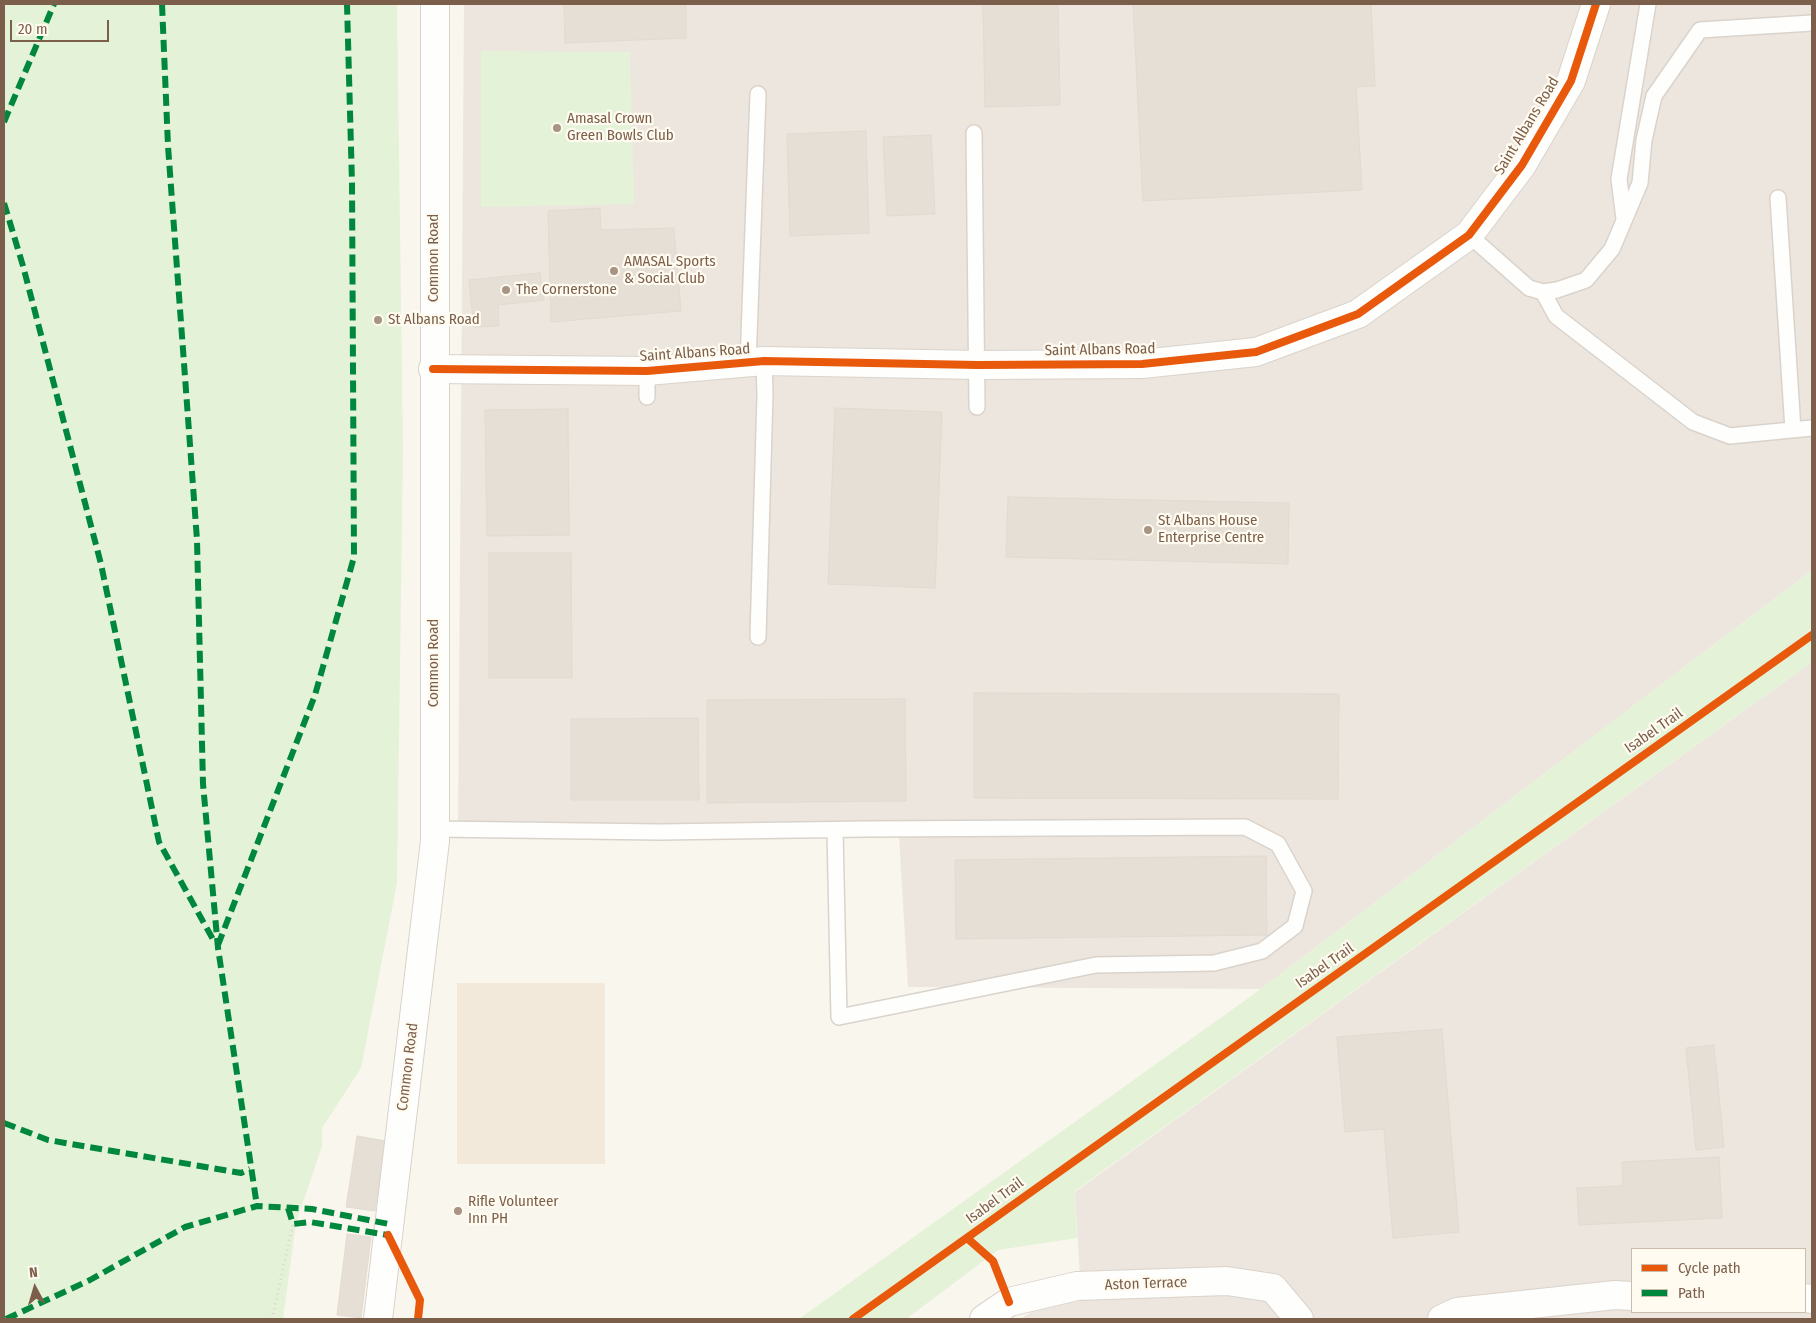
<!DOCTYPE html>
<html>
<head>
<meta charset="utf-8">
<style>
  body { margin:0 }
  #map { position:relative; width:1816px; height:1323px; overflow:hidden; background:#f9f6ee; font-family:"Fira Sans Condensed",sans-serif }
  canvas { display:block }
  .frame { position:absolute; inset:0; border:5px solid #7c5f4a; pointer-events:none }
  .legend { position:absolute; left:1631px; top:1248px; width:175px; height:65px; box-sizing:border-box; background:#fffbf1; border:1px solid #cbbdae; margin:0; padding:6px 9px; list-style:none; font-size:15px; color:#7c5f4a }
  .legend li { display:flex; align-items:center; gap:10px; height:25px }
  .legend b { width:25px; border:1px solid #cbbdae }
  .north { position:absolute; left:10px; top:1263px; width:50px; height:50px; -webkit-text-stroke:4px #fffbf1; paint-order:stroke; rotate:354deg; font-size:14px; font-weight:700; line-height:20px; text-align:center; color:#7c5f4a }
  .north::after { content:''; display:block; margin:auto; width:18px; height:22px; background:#7c5f4a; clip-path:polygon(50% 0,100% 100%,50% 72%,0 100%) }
  .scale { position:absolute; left:10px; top:20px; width:99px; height:22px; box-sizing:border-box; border:2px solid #7c5f4a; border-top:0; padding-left:6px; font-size:15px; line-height:18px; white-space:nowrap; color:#7c5f4a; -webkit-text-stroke:4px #fffbf1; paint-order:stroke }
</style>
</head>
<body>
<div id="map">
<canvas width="1816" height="1323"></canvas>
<div class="frame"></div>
<ul class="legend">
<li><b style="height:6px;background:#e8590c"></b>Cycle path</li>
<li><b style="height:6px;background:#00873e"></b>Path</li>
</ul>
<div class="north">N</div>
<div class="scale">20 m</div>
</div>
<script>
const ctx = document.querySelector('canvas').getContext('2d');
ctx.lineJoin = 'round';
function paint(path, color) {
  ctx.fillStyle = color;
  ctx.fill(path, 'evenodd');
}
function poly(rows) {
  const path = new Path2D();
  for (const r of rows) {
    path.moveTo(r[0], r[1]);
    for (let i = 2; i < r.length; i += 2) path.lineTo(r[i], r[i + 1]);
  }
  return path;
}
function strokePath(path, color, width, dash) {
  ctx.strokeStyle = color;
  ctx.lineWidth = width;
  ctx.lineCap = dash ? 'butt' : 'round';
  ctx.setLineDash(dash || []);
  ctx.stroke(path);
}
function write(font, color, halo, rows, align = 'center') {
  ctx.font = font + ' "Fira Sans Condensed",sans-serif';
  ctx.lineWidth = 4.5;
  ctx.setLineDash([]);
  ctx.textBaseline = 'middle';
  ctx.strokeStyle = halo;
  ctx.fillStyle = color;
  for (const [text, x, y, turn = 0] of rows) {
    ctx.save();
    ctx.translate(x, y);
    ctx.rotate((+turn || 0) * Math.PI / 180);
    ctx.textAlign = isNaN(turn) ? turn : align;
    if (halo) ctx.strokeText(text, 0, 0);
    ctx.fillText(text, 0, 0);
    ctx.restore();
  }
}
const residential = poly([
  [457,983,605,983,605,1164,457,1164]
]);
const industrial = poly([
  [464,4,1812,4,1812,570,1261,989,908,987,899,836,458,837],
  [1812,662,1812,1319,1021,1319,1080,1278,1075,1192],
  [1632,1249,1805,1249,1805,1312,1632,1312]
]);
const green = poly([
  [4,4,397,4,403,450,397,883,361,1068,322,1128,322,1146,296,1223,283,1319,4,1319],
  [481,51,630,52,634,204,481,207],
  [1812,570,1812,662,1075,1191,1077,1238,998,1250,906,1319,799,1319,1261,989]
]);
const building = poly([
  [564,4,686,4,686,38,565,43,564,4],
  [983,4,1058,4,1060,105,985,107,983,4],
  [1133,4,1371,4,1375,86,1356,87,1362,190,1143,201,1133,4],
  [866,131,869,233,790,236,787,134,866,131],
  [931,135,935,214,887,216,883,137,931,135],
  [600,208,601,230,674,228,681,311,551,322,548,211,600,208],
  [540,273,544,300,498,305,499,326,474,327,469,280,540,273],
  [835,408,942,412,935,588,828,584,835,408],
  [568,409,569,535,487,536,485,410,568,409],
  [1008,497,1289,503,1288,564,1006,557,1008,497],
  [489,553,571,553,572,678,489,678,489,553],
  [974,693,1339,694,1338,799,974,798,974,693],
  [905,699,906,801,707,803,707,700,905,699],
  [698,718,699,800,571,800,571,719,698,718],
  [1266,856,1267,935,956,939,955,860,1266,856],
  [1442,1029,1459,1232,1393,1238,1384,1129,1345,1132,1337,1037,1442,1029],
  [1714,1045,1724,1147,1696,1150,1686,1048,1714,1045],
  [357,1136,386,1141,375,1211,346,1207,357,1136],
  [1719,1157,1722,1218,1579,1225,1577,1188,1623,1186,1622,1162,1719,1157],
  [347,1234,371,1237,361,1318,337,1315,347,1234]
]);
const path = poly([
  [272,1319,293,1224]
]);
const lane = poly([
  [974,133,977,407],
  [1778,198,1793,430],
  [1624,219,1619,179,1648,4],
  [1469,235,1529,288,1543,292,1557,290,1586,280,1612,249,1640,183,1644,140,1654,96,1700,30,1812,23],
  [1543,292,1556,316,1693,422,1730,436,1812,428],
  [748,363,758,94],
  [647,397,647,371],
  [758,637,765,395,764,361],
  [435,829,660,832,868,829,1245,827,1278,844,1304,891,1295,926,1262,951,1214,963,1096,965,839,1017,835,830]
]);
const street = poly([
  [433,369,647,371,764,361,978,365,1142,364,1256,352,1358,314,1469,235,1522,165,1571,81,1596,4],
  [1805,1298,1812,1299],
  [984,1319,1009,1302,1077,1286,1227,1281,1273,1288,1299,1319],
  [1442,1319,1457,1312,1615,1295,1632,1296]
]);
const secondary = poly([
  [378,1319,435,841,435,4]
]);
const quiet = poly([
  [162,4,168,146,197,540,203,784,218,948,257,1206],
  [4,122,54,4],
  [4,203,23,266,101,564,159,842,215,943],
  [218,945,315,695,354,557,352,183,347,4],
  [4,1123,48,1140,241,1173,250,1169],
  [288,1208,293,1224,310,1222,388,1235,390,1239],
  [6,1319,90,1280,185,1227,257,1206,312,1209,389,1224]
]);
const cycleway = poly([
  [433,369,647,371,764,361,978,365,1142,364,1256,352,1358,314,1469,235,1522,165,1571,81,1596,4],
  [388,1235,420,1300,418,1319],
  [967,1238,993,1261,1009,1302],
  [853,1319,1812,635]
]);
const markers = [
  [557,128,5,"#a89483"],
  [614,271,5,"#a89483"],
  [506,290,5,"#a89483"],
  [378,320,5,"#a89483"],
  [1148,530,5,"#a89483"],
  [458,1211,5,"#a89483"]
];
const poiNames = [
  ["Amasal Crown",567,119],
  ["Green Bowls Club",567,136],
  ["AMASAL Sports",624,262],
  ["& Social Club",624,279],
  ["The Cornerstone",516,290],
  ["St Albans Road",388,320],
  ["St Albans House",1158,521],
  ["Enterprise Centre",1158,538],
  ["Rifle Volunteer",468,1202],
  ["Inn PH",468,1219]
];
const streetNames = [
  ["Saint Albans Road",1527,126,-59],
  ["Common Road",434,258,-90],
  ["Saint Albans Road",1100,350,-1],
  ["Saint Albans Road",695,353,-4],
  ["Common Road",434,663,-90],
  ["Isabel Trail",1654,731,-35],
  ["Isabel Trail",1325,966,-35],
  ["Common Road",408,1067,-83],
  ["Isabel Trail",995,1201,-36],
  ["Aston Terrace",1146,1284,-2]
];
paint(residential, '#f2e9db');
paint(industrial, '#ede6de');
paint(green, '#e4f2d8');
paint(building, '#e6dfd5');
strokePath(building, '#e3dad0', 1);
strokePath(lane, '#d9d3cc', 18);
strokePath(street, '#d9d3cc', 30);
strokePath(secondary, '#d9d2ca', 30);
strokePath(path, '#dcd6ce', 3, [1, 4]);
strokePath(lane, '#fefefc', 15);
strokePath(street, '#fefefc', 28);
strokePath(secondary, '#fefefc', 28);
strokePath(quiet, '#00873e', 6, [12, 6]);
strokePath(cycleway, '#e8590c', 8);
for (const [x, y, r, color] of markers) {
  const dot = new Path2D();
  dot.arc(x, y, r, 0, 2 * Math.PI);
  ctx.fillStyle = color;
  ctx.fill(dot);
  strokePath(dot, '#fffbf1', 2);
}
write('15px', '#7c5f4a', '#fffbf1', poiNames, 'left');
write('15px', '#7c5f4a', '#fffbf1', streetNames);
</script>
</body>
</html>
